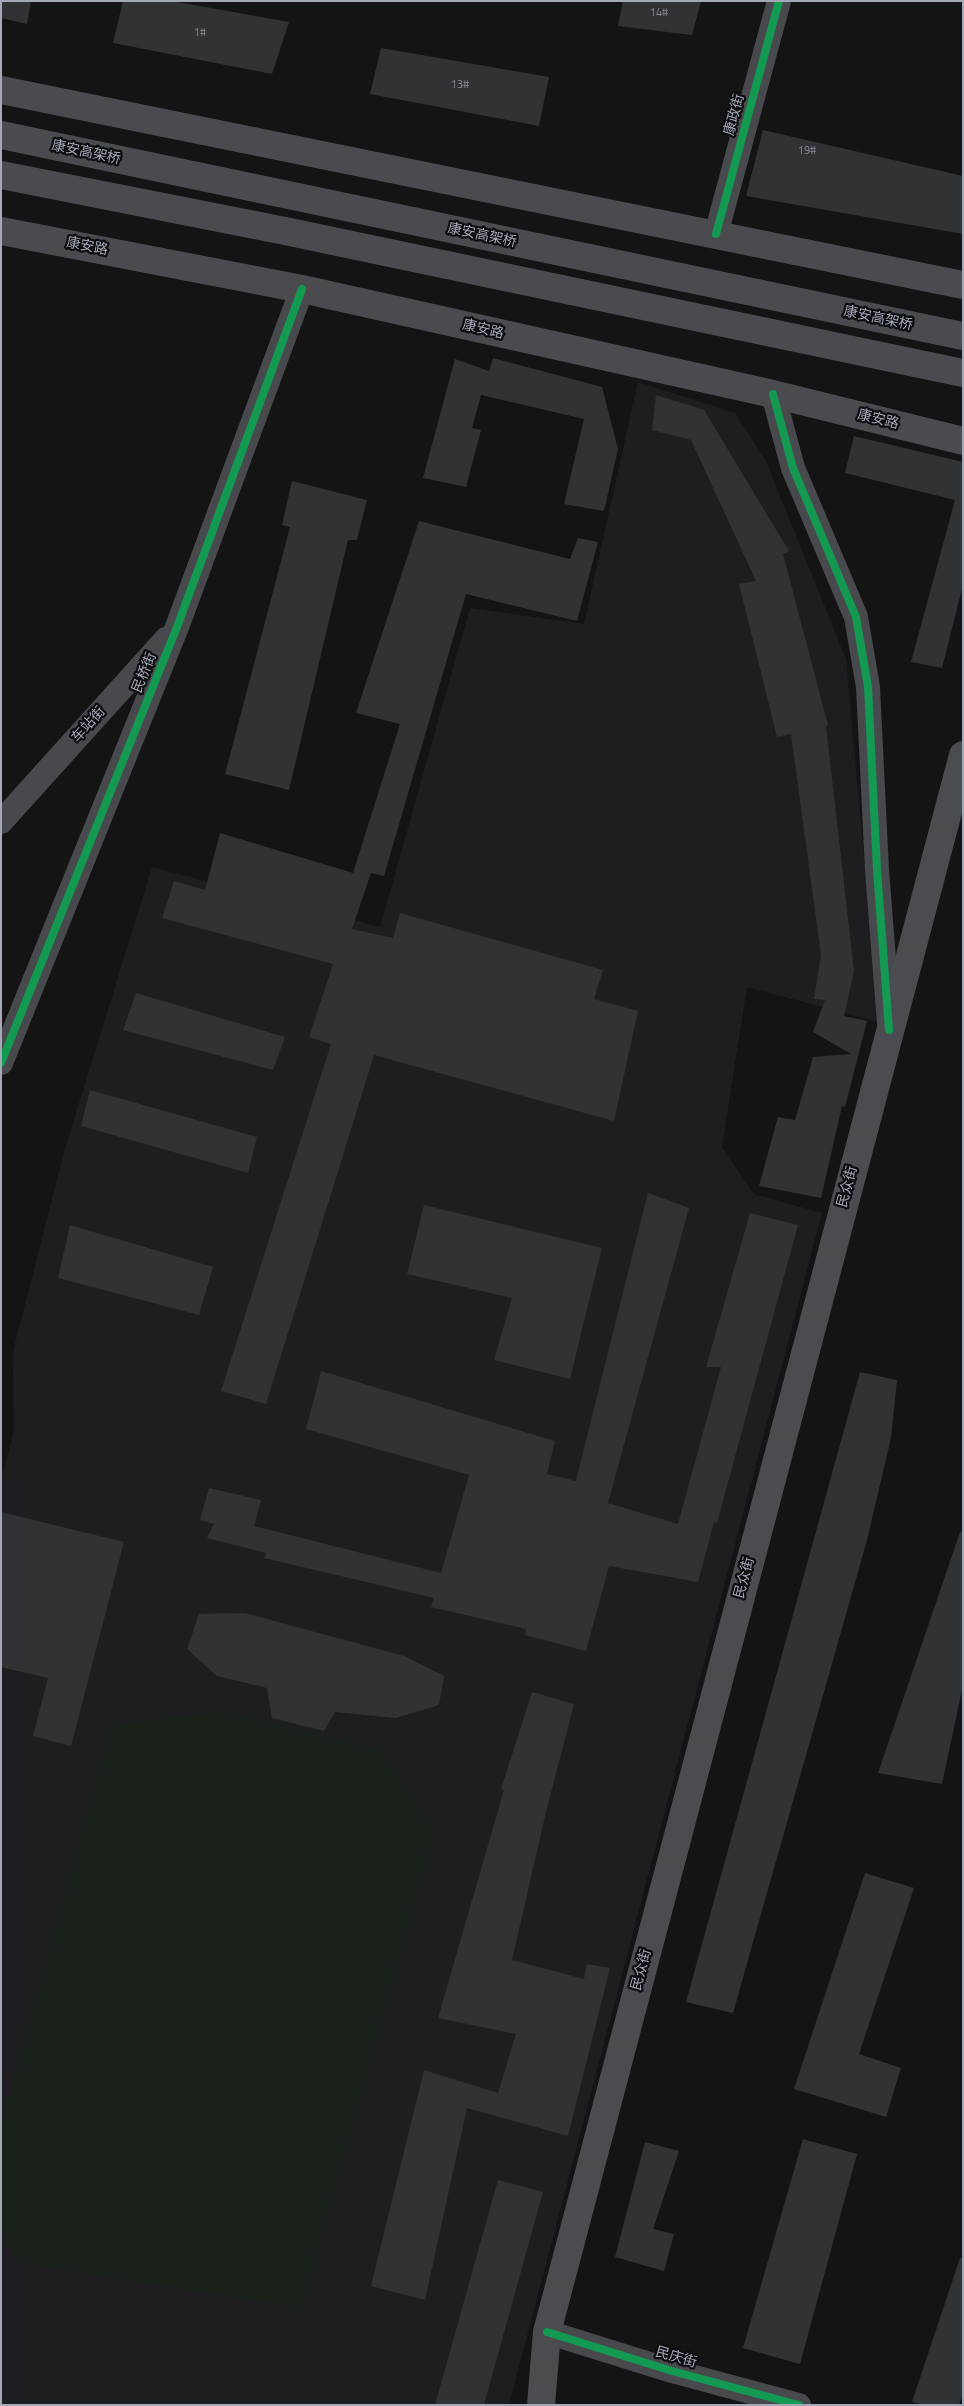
<!DOCTYPE html>
<html>
<head>
<meta charset="utf-8">
<style>
  body { margin:0 }
  #map { position:relative; width:964px; height:2406px; overflow:hidden; background:#141414; font-family:"Titillium Web",sans-serif }
  canvas { display:block }
  .frame { position:absolute; inset:0; border:2px solid #a3a9b7; pointer-events:none }
</style>
</head>
<body>
<div id="map">
<canvas width="964" height="2406"></canvas>
<div class="frame"></div>
</div>
<script>
const ctx = document.querySelector('canvas').getContext('2d');
ctx.lineJoin = 'round';
function paint(path, color) {
  ctx.fillStyle = color;
  ctx.fill(path, 'evenodd');
}
function poly(rows) {
  const path = new Path2D();
  for (const r of rows) {
    path.moveTo(r[0], r[1]);
    for (let i = 2; i < r.length; i += 2) path.lineTo(r[i], r[i + 1]);
  }
  return path;
}
function strokePath(path, color, width, dash) {
  ctx.strokeStyle = color;
  ctx.lineWidth = width;
  ctx.lineCap = dash ? 'butt' : 'round';
  ctx.setLineDash(dash || []);
  ctx.stroke(path);
}
function write(font, color, halo, rows, align = 'center') {
  ctx.font = font + ' "Titillium Web","Noto Sans SC",sans-serif';
  ctx.lineWidth = 4.5;
  ctx.setLineDash([]);
  ctx.textBaseline = 'middle';
  ctx.strokeStyle = halo;
  ctx.fillStyle = color;
  for (const [text, x, y, turn = 0] of rows) {
    ctx.save();
    ctx.translate(x, y);
    ctx.rotate((+turn || 0) * Math.PI / 180);
    ctx.textAlign = isNaN(turn) ? turn : align;
    if (halo) ctx.strokeText(text, 0, 0);
    ctx.fillText(text, 0, 0);
    ctx.restore();
  }
}
const built = poly([
  [638,382,735,413,765,459,846,659,879,1022,747,987,722,1147,754,1194,822,1213,509,2405,1,2405,1,1479,14,1430,13,1351,64,1152,152,867,380,927,470,608,584,624]
]);
const green = poly([
  [224,1711,381,1749,436,1830,302,2309,18,2262,1,2231,1,2124,110,1725]
]);
const building = poly([
  [1,1,31,1,27,24,1,18],
  [123,1,172,1,289,22,272,74,113,43],
  [623,1,701,1,692,35,618,26],
  [381,48,549,77,539,126,370,94],
  [763,130,963,176,963,234,746,196],
  [493,358,602,387,618,449,604,511,564,504,584,419,481,395,472,428,481,430,466,487,423,478,455,359,489,371],
  [656,395,704,410,789,551,783,554,828,725,826,726,854,971,844,1016,867,1021,845,1107,842,1106,821,1198,759,1186,778,1117,795,1120,813,1057,851,1054,813,1032,825,1000,814,999,821,955,791,734,777,737,739,584,756,581,691,440,652,430],
  [854,436,963,462,963,585,942,668,911,662,955,500,845,473],
  [292,481,367,500,357,540,348,540,289,790,225,774,290,527,282,525],
  [419,521,570,559,578,538,598,542,577,621,466,594,384,876,371,873,352,929,393,938,400,913,603,970,594,999,638,1011,614,1121,374,1055,266,1404,221,1391,331,1044,309,1037,333,964,162,918,174,881,205,890,220,833,353,873,400,724,356,713],
  [136,993,285,1037,273,1070,123,1030],
  [90,1090,257,1137,248,1173,81,1126],
  [648,1193,689,1208,608,1503,678,1524,721,1367,706,1367,750,1213,798,1225,717,1523,714,1522,698,1582,609,1566,586,1651,525,1635,526,1629,431,1607,434,1598,264,1558,266,1553,207,1538,214,1524,200,1520,209,1488,261,1500,254,1526,441,1573,469,1475,306,1429,321,1371,555,1441,547,1474,576,1481],
  [424,1205,602,1248,570,1379,494,1360,512,1298,407,1274],
  [70,1225,213,1267,199,1315,58,1278],
  [860,1372,897,1380,891,1438,867,1540,733,2013,686,2002],
  [1,1512,124,1542,71,1746,33,1736,48,1678,1,1667],
  [960,1532,963,1532,963,1685,942,1784,878,1773],
  [245,1613,404,1656,444,1676,439,1705,396,1718,335,1712,324,1731,272,1718,267,1688,217,1676,187,1649,199,1614],
  [532,1692,574,1704,546,1812,512,1960,584,1979,587,1964,610,1968,568,2136,467,2108,425,2300,371,2286,424,2070,498,2093,516,2034,438,2018,504,1790,501,1789],
  [865,1873,914,1888,859,2054,901,2068,886,2117,794,2089],
  [803,2139,857,2154,800,2364,743,2348],
  [645,2142,679,2151,653,2229,674,2234,664,2271,615,2257],
  [498,2180,543,2192,484,2405,435,2405],
  [960,2258,963,2258,963,2394,959,2405,923,2405,912,2402]
]);
const minor = poly([
  [716,234,779,1],
  [773,394,793,468,856,617,868,687,877,870,889,1023],
  [1,822,166,639],
  [1,1063,177,627,302,289],
  [547,2332,672,2371,799,2405]
]);
const major = poly([
  [541,2405,547,2332,963,755]
]);
const highway = poly([
  [1,90,963,285],
  [1,135,963,336],
  [1,175,285,231,963,373],
  [1,231,302,289,773,394,963,441]
]);
const cycleway = poly([
  [716,234,779,1],
  [773,394,793,468,856,617,868,687,877,870,889,1030],
  [1,1063,177,627,302,289],
  [547,2332,672,2371,799,2405]
]);
const numberNames = [
  ["14#",659,13],
  ["1#",200,33],
  ["13#",460,85],
  ["19#",807,151]
];
const streetNames = [
  ["康政街",735,115,-75],
  ["康安高架桥",86,153,12],
  ["康安高架桥",482,236,12],
  ["康安路",87,247,11],
  ["康安高架桥",878,319,12],
  ["康安路",483,330,13],
  ["康安路",878,420,14],
  ["民桥街",145,673,-68],
  ["车站街",89,725,-48],
  ["民众街",848,1187,-75],
  ["民众街",745,1578,-75],
  ["民众街",642,1970,-75],
  ["民庆街",676,2358,16]
];
paint(built, '#1e1e20');
paint(green, '#1a211b');
paint(building, '#313234');
strokePath(minor, '#48494d', 24);
strokePath(major, '#4b4c4f', 28);
strokePath(highway, '#4a4a4f', 28);
strokePath(cycleway, '#139951', 8);
write('11px', '#868b96', null, numberNames);
write('14px', '#a3a9b7', '#0e0e10', streetNames);
</script>
</body>
</html>
